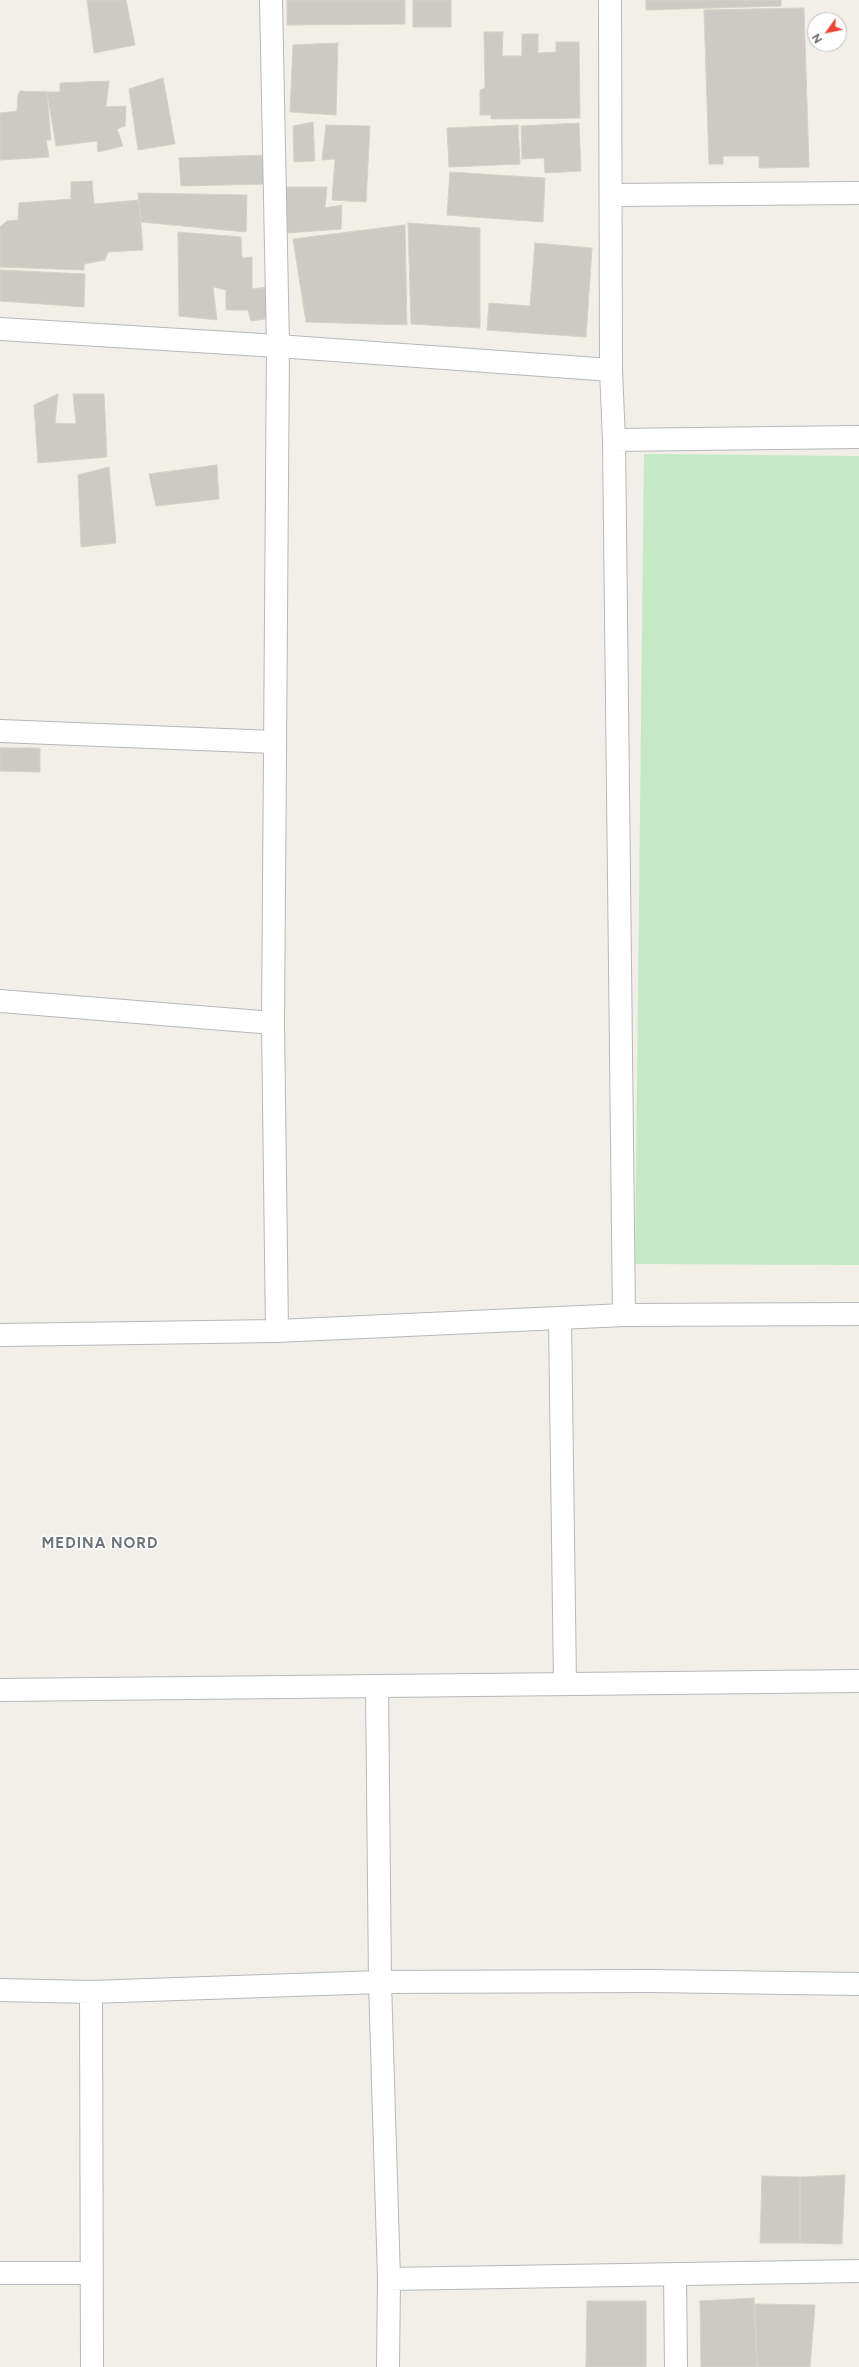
<!DOCTYPE html>
<html>
<head>
<meta charset="utf-8">
<style>
  body { margin:0 }
  #map { position:relative; width:859px; height:2367px; overflow:hidden; background:#f1efe8; font-family:Figtree,sans-serif }
  canvas { display:block }
  .north { position:absolute; left:807px; top:12px; width:40px; height:40px; box-sizing:border-box; background:#fff; border:1px solid #bfc1c3; border-radius:50%; rotate:237deg; font-size:11px; font-weight:700; line-height:16px; text-align:center; color:#5f6368 }
  .north::after { content:''; display:block; margin:auto; width:14px; height:18px; background:#ea4335; clip-path:polygon(50% 0,100% 100%,50% 72%,0 100%) }
</style>
</head>
<body>
<div id="map">
<canvas width="859" height="2367"></canvas>
<div class="north">N</div>
</div>
<script>
const ctx = document.querySelector('canvas').getContext('2d');
ctx.lineJoin = 'round';
function paint(path, color) {
  ctx.fillStyle = color;
  ctx.fill(path, 'evenodd');
}
function poly(rows) {
  const path = new Path2D();
  for (const r of rows) {
    path.moveTo(r[0], r[1]);
    for (let i = 2; i < r.length; i += 2) path.lineTo(r[i], r[i + 1]);
  }
  return path;
}
function strokePath(path, color, width, dash) {
  ctx.strokeStyle = color;
  ctx.lineWidth = width;
  ctx.lineCap = dash ? 'butt' : 'round';
  ctx.setLineDash(dash || []);
  ctx.stroke(path);
}
function write(font, color, halo, rows, align = 'center') {
  ctx.font = font + ' Figtree,sans-serif';
  ctx.lineWidth = 3;
  ctx.setLineDash([]);
  ctx.textBaseline = 'middle';
  ctx.strokeStyle = halo;
  ctx.fillStyle = color;
  for (const [text, x, y, turn = 0] of rows) {
    ctx.save();
    ctx.translate(x, y);
    ctx.rotate((+turn || 0) * Math.PI / 180);
    ctx.textAlign = isNaN(turn) ? turn : align;
    if (halo) ctx.strokeText(text, 0, 0);
    ctx.fillText(text, 0, 0);
    ctx.restore();
  }
}
const green = poly([
  [644,454,859,456,859,1265,635,1264]
]);
const building = poly([
  [87,0,126,0,135,45,94,53,87,0],
  [287,0,405,0,405,24,287,25,287,0],
  [413,0,451,0,451,27,413,27,413,0],
  [646,0,781,0,781,6,646,10,646,0],
  [804,8,809,167,759,168,759,156,723,156,723,164,709,164,704,10,804,8],
  [484,32,503,32,502,56,522,56,522,34,538,34,538,53,556,52,556,42,579,42,580,118,491,119,491,115,480,115,480,90,485,88,484,32],
  [338,43,336,115,290,112,293,45,338,43],
  [163,78,175,144,138,150,129,89,163,78],
  [109,81,106,107,126,106,125,126,117,129,123,146,98,152,97,141,56,146,47,92,60,92,60,83,109,81],
  [20,91,47,92,51,140,46,140,49,157,0,160,0,113,17,111,18,95,20,91],
  [313,122,315,161,294,162,293,126,313,122],
  [579,123,581,171,545,173,544,158,522,159,521,126,579,123],
  [326,125,370,126,366,202,332,200,335,159,322,160,326,125],
  [518,125,520,164,449,167,447,128,518,125],
  [267,155,267,184,181,186,179,158,267,155],
  [450,172,545,178,543,222,447,215,450,172],
  [92,181,94,204,139,200,143,250,108,252,105,260,84,264,84,270,0,267,0,227,7,221,18,220,19,203,71,199,71,182,92,181],
  [284,187,327,187,325,208,342,205,341,229,288,233,284,187],
  [138,193,247,195,246,232,141,222,138,193],
  [408,223,480,228,480,328,411,324,408,223],
  [405,225,407,325,306,322,293,239,405,225],
  [178,232,241,237,242,258,252,257,252,289,268,287,265,319,251,321,248,310,226,310,226,290,213,287,217,320,179,316,178,232],
  [535,243,592,248,586,337,487,330,489,303,530,306,535,243],
  [0,270,85,274,84,307,0,301,0,270],
  [58,394,55,423,76,424,73,394,104,394,107,457,38,463,34,405,58,394],
  [217,465,219,499,156,506,149,474,217,465],
  [109,467,116,543,81,547,78,475,109,467],
  [0,748,40,748,40,772,0,771,0,748],
  [845,2175,842,2244,800,2243,800,2177,845,2175],
  [762,2176,800,2177,800,2243,760,2243,762,2176],
  [754,2298,757,2367,701,2367,700,2301,754,2298],
  [587,2301,646,2301,646,2367,586,2367,587,2301],
  [755,2304,815,2305,810,2367,757,2367,755,2304]
]);
const street = poly([
  [271,0,278,346,273,1023,277,1331],
  [610,0,611,370,614,440,624,1315],
  [612,195,859,193],
  [0,329,278,346,611,370],
  [614,440,859,437],
  [0,731,274,742],
  [0,1001,273,1023],
  [560,1318,565,1684],
  [0,1335,277,1331,624,1315,859,1314],
  [377,1686,380,1982,389,2279,388,2367],
  [0,1690,859,1681],
  [0,1990,91,1992,380,1982,650,1981,859,1984],
  [91,1992,92,2367],
  [0,2273,90,2273],
  [675,2274,676,2367],
  [389,2279,859,2271]
]);
const districtNames = [
  ["MEDINA NORD",100,1544]
];
paint(green, '#c5e8c5');
paint(building, '#cccac5');
strokePath(building, '#d6d1c6', 1);
strokePath(street, '#b5b8bc', 24);
strokePath(street, '#fff', 22);
ctx.letterSpacing = '1px';
write('bold 15px', '#70757a', '#fff', districtNames);
ctx.letterSpacing = '0px';
</script>
</body>
</html>
